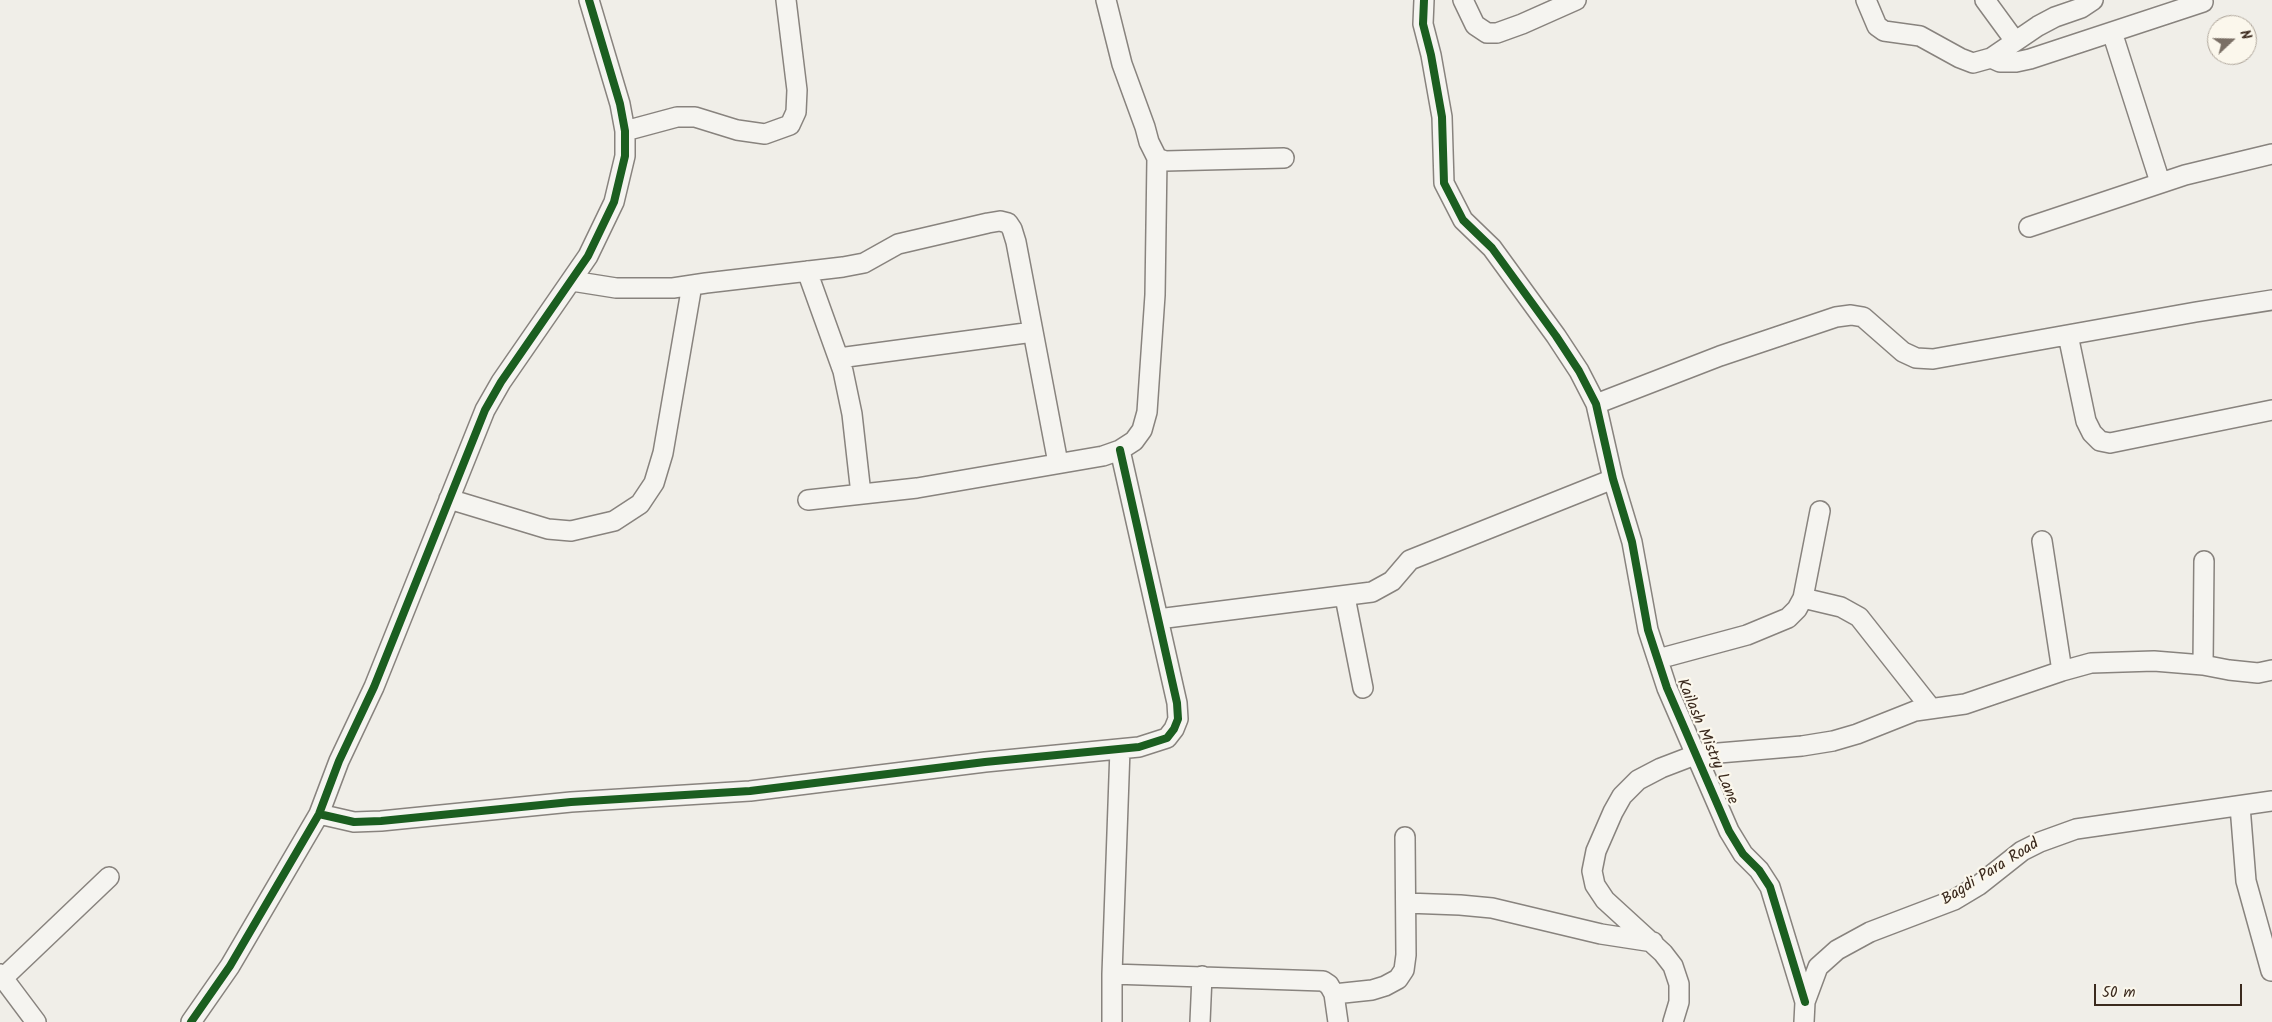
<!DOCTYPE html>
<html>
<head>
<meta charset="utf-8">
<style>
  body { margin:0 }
  #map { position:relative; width:2272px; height:1022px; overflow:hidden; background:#f0eee8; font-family:Kalam,sans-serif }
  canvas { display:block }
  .north { position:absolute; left:2207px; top:15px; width:50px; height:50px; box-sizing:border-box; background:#fbf7ec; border:1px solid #aea59a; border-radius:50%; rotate:69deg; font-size:14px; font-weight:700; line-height:20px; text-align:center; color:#3b2a1e }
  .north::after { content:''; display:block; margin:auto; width:18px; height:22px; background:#7a6f65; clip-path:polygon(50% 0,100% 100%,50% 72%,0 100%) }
  .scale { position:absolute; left:2094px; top:984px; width:148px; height:22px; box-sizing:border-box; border:2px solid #3b2a1e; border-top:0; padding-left:6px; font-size:15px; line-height:18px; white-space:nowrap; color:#3b2a1e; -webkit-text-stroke:4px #fbf7ec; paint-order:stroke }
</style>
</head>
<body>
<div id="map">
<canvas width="2272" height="1022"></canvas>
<div class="north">N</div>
<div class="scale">50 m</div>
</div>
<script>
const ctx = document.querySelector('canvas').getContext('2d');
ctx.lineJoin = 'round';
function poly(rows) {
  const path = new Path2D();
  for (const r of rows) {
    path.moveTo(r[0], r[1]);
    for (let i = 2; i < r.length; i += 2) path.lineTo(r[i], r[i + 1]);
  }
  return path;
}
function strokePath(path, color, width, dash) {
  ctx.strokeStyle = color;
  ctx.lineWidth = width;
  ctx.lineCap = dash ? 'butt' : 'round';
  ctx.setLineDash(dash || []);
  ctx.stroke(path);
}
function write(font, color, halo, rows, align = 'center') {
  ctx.font = font + ' Kalam,sans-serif';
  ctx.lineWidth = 4.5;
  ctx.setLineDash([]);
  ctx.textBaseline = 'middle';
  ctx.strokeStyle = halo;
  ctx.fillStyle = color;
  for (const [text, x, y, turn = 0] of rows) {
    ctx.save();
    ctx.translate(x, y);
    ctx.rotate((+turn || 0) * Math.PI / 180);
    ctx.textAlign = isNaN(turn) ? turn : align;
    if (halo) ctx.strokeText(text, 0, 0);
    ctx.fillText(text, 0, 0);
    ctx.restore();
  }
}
const street = poly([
  [1106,0,1122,64,1145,127,1149,142,1157,158,1165,161,1284,158],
  [1424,0,1423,24,1431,55,1442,117,1444,183,1463,220,1492,248,1556,336,1579,371,1596,404,1613,479,1632,542,1648,630,1667,688,1729,831,1743,854,1759,870,1770,887,1805,1002],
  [1463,0,1475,25,1487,33,1497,33,1522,24,1576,0],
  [1866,0,1877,26,1884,31,1920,36,1960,58,1973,63,1991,58,2038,26,2055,17,2081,8,2093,0],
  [1985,0,2015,41],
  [2112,32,2160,182],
  [1991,58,2000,62,2016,62,2030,59,2203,2],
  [625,131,677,117,695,117,737,130,765,134,790,125,796,112,797,90,786,0],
  [2029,227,2185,175,2272,154],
  [807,271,843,371,852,414,861,494],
  [572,281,616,288,673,288,706,283,843,267,864,263,898,244,988,223,1000,221,1008,223,1012,229,1016,242,1058,463],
  [2068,335,2086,421,2092,433,2100,441,2110,443,2272,410],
  [839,358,1033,332],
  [1596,404,1720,356,1836,317,1851,315,1863,317,1903,352,1916,358,1933,359,2196,312,2272,300],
  [449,499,548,529,571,531,614,521,640,504,654,483,663,453,692,285],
  [808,500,917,488,1103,456,1120,450,1134,441,1142,430,1147,412,1155,295,1157,158],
  [2042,541,2062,671],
  [1345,597,1363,688],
  [1803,598,1841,607,1859,617,1930,707],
  [1158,619,1372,592,1392,581,1410,560,1613,479],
  [1658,659,1747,635,1788,618,1797,609,1803,598,1820,511],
  [2203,665,2204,561],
  [2240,806,2246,881,2271,971],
  [319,814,354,822,381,821,571,802,750,791,985,762,1139,747,1167,738,1174,729,1178,719,1177,703,1120,450],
  [1406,903,1460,905,1492,908,1601,934,1653,942],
  [0,974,36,1022],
  [1112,974,1323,981,1329,985,1334,994,1338,1022],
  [3,978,109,877],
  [1334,994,1372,990,1385,986,1398,979,1404,970,1406,955,1405,837],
  [191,1022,230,966,319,814,339,761,374,687,485,410,501,382,588,256,614,202,625,156,625,131,620,104,589,0],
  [1112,1022,1112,974,1120,749],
  [1200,1022,1202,976],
  [1673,1022,1679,1002,1679,984,1673,966,1663,953,1605,900,1595,885,1592,871,1596,851,1613,812,1622,796,1638,780,1661,768,1695,755,1802,746,1833,741,1857,734,1915,711,1965,704,2062,671,2091,663,2154,661,2203,665,2229,670,2258,673,2272,670],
  [1804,1022,1805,1002,1818,967,1837,950,1870,932,1954,900,1979,885,2022,851,2040,842,2076,829,2272,801]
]);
const cycleway = poly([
  [1424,0,1423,24,1431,55,1442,117,1444,183,1463,220,1492,248,1556,336,1579,371,1596,404,1613,479,1632,542,1648,630,1667,688,1729,831,1743,854,1759,870,1770,887,1805,1002],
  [319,814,354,822,381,821,571,802,750,791,985,762,1139,747,1167,738,1174,729,1178,719,1177,703,1120,450],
  [191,1022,230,966,319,814,339,761,374,687,485,410,501,382,588,256,614,202,625,156,625,131,620,104,589,0]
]);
const streetNames = [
  ["Kailash Mistry Lane",1706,742,67],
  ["Bagdi Para Road",1991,873,-32]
];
strokePath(street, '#88837e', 22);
strokePath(street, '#f5f4f0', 19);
strokePath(cycleway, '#1b5e20', 8);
write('16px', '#3b2a1e', '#fbf7ec', streetNames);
</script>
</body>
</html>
